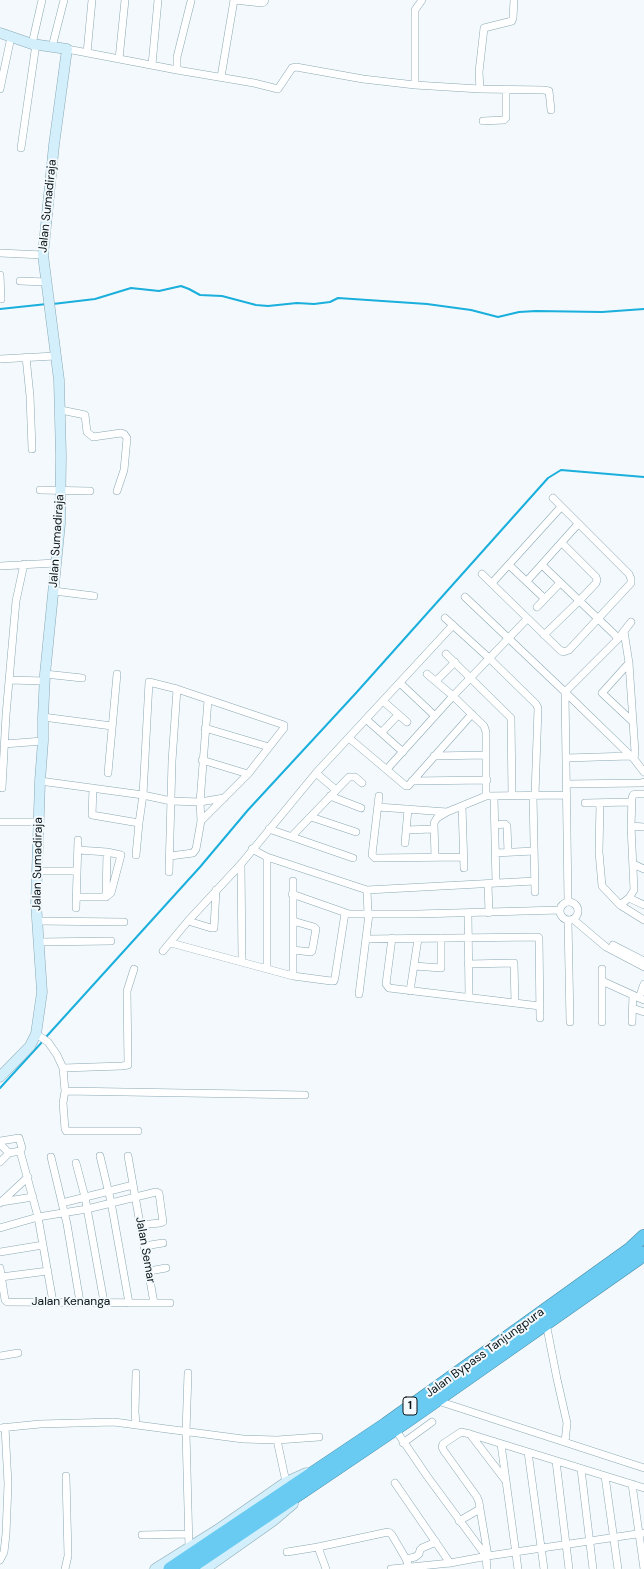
<!DOCTYPE html>
<html>
<head>
<meta charset="utf-8">
<style>
  body { margin:0 }
  canvas { display:block; background:#f3f9fc }
</style>
</head>
<body>
<canvas width="644" height="1569"></canvas>
<script>
const ctx = document.querySelector('canvas').getContext('2d');
ctx.lineJoin = 'round';
function poly(rows) {
  const path = new Path2D();
  for (const r of rows) {
    if (r.length === 3) {
      path.moveTo(r[0] + r[2], r[1]);
      path.arc(r[0], r[1], r[2], 0, 2 * Math.PI);
      continue;
    }
    path.moveTo(r[0], r[1]);
    for (let i = 2; i < r.length; i += 2) path.lineTo(r[i], r[i + 1]);
  }
  return path;
}
function strokePath(path, color, width, dash) {
  ctx.strokeStyle = color;
  ctx.lineWidth = width;
  ctx.lineCap = dash ? 'butt' : 'round';
  ctx.setLineDash(dash || []);
  ctx.stroke(path);
}
function write(font, color, halo, rows, align = 'center') {
  ctx.font = font + ' "DM Sans",sans-serif';
  ctx.lineWidth = 4;
  ctx.setLineDash([]);
  ctx.textBaseline = 'middle';
  ctx.strokeStyle = halo;
  ctx.fillStyle = color;
  for (const [text, x, y, turn = 0] of rows) {
    ctx.save();
    ctx.translate(x, y);
    ctx.rotate((+turn || 0) * Math.PI / 180);
    ctx.textAlign = isNaN(turn) ? turn : align;
    if (halo) ctx.strokeText(text, 0, 0);
    ctx.fillText(text, 0, 0);
    ctx.restore();
  }
}
const stream = poly([
  [53,304,95,299,131,288,159,291,181,286,189,289,200,295,222,296,256,305,268,306,297,303,314,304,330,302,338,298,427,304,471,310,498,317,519,312,536,311,602,312,644,309],
  [0,309,47,304],
  [46,1037,200,867,248,810,356,693,548,478,561,470,644,477],
  [0,1088,43,1041]
]);
const street = poly([
  [234,0,262,3,264,2,265,0],
  [32,44,42,0],
  [52,47,64,0],
  [67,49,177,70,254,83,278,89,292,68,296,67,363,79,415,85,480,89,479,72,484,28,512,21,513,18,514,0],
  [87,53,92,0],
  [119,59,125,0],
  [152,65,158,0],
  [177,70,177,57,191,1],
  [221,77,234,0],
  [415,85,415,10,422,0],
  [0,89,11,37],
  [480,89,544,90,549,91,551,110],
  [483,121,504,120,506,118,506,89],
  [21,148,36,44],
  [0,253,43,255],
  [0,275,1,299],
  [20,281,46,282],
  [26,357,30,396,32,449],
  [0,359,55,356],
  [61,410,85,415,87,432,93,437,121,433,124,434,127,438,124,470,117,491],
  [40,490,90,491],
  [509,565,544,598],
  [542,565,614,634,618,639],
  [0,566,56,563],
  [482,574,560,650,563,652,569,650,631,583,631,579,629,574,553,498],
  [527,581,578,524],
  [492,583,561,507],
  [54,591,94,596],
  [465,597,565,692,634,759,644,772],
  [537,607,560,583],
  [445,618,489,658,536,704,538,708,535,795],
  [624,631,629,663,635,752,634,759],
  [544,635,579,601,596,583,597,580,596,577,562,543],
  [446,654,511,718,512,795],
  [629,663,602,693,633,722],
  [45,674,82,678],
  [427,674,453,696,484,726,486,732,486,796],
  [9,680,45,681],
  [436,681,455,662],
  [400,683,435,716],
  [383,701,407,722],
  [43,717,112,726],
  [367,720,403,752],
  [205,728,269,747],
  [382,732,398,715],
  [349,738,406,786,408,786,472,714],
  [4,744,43,741],
  [434,756,485,755],
  [566,758,630,756],
  [202,760,248,774],
  [387,769,453,696,527,619],
  [108,773,117,674],
  [316,773,336,790],
  [40,781,143,795,171,801,200,802,224,798],
  [412,781,487,780],
  [566,784,641,783,644,782],
  [2,788,6,715,16,601,24,564],
  [93,788,92,815,139,823],
  [533,795,535,892],
  [330,796,361,808],
  [379,796,372,855,375,858,464,857],
  [494,796,496,883],
  [585,803,631,802],
  [600,803,599,852,602,886,620,905,644,920],
  [462,806,464,868],
  [378,807,447,812],
  [311,817,356,832],
  [0,822,39,822],
  [495,825,505,824,507,826,508,852],
  [631,826,644,827],
  [269,829,353,858],
  [406,830,433,829],
  [292,836,349,777,355,777,362,783],
  [405,843,408,809],
  [252,849,267,857,367,890,535,881],
  [495,853,534,851],
  [136,855,139,823,143,795,149,682,177,689,284,725,284,728,248,774,201,821],
  [170,856,193,853,196,849,201,821,200,802,208,700],
  [435,857,434,823,437,818,447,812,486,796,566,795],
  [241,864,242,961],
  [633,864,644,869],
  [38,871,77,871],
  [169,872,172,761,177,689],
  [293,881,293,976],
  [488,884,489,913],
  [367,890,368,914],
  [292,894,349,914,418,914,560,910],
  [76,897,106,897,111,893,121,855,107,852,78,850],
  [106,897,107,852],
  [629,898,644,905],
  [569,911,9],
  [568,902,565,692,618,639,631,622],
  [620,905,629,898,634,890,631,826,632,798,633,795,635,794,644,794],
  [76,908,78,840],
  [468,913,469,998],
  [574,920,606,947,644,967],
  [37,921,124,922],
  [188,921,211,928,214,928,216,890],
  [293,921,314,927,316,929,312,951,311,952,293,950],
  [568,921,570,1022],
  [392,938,386,984,389,988,540,1006],
  [366,939,538,937,539,938,540,1018],
  [39,942,111,941],
  [171,943,293,976,331,981,334,981,335,977,345,913],
  [613,945,644,961],
  [163,951,188,921,241,864,316,773,453,625],
  [468,964,514,963,515,1003],
  [414,966,441,968,441,938],
  [267,968,267,857],
  [134,969,127,991,128,1065,122,1066,63,1068,65,1091,63,1103,65,1129,66,1131,138,1131],
  [602,981,644,1000],
  [410,991,418,939],
  [359,994,369,914],
  [639,998,644,984],
  [632,1008,644,1012],
  [602,1022,602,969],
  [632,1022,633,995],
  [36,1034,48,1042,57,1055,63,1068],
  [65,1091,305,1095],
  [0,1141,19,1138,22,1148,20,1151],
  [0,1144,9,1153],
  [100,1156,111,1202,129,1303],
  [128,1156,154,1303],
  [51,1157,67,1224,80,1302],
  [0,1162,9,1153,20,1151,38,1217,53,1302],
  [76,1163,85,1197,104,1302],
  [1,1202,33,1197],
  [0,1203,28,1177],
  [62,1203,133,1185],
  [0,1228,38,1217,87,1209,156,1192,159,1193,163,1222,160,1223,140,1225],
  [144,1246,163,1243],
  [0,1252,43,1245],
  [0,1268,5,1300,7,1302,170,1303],
  [149,1271,166,1268],
  [1,1277,48,1271],
  [546,1323,557,1379,567,1423,565,1442],
  [0,1356,18,1353],
  [188,1373,186,1432,189,1547],
  [435,1400,644,1468],
  [136,1424,135,1412,136,1373],
  [0,1428,40,1424,114,1422,243,1439,277,1440,319,1437],
  [395,1429,427,1476,486,1556,487,1569],
  [470,1434,644,1488],
  [277,1440,286,1482],
  [403,1443,432,1422],
  [501,1444,518,1569],
  [528,1452,544,1569],
  [556,1461,569,1569],
  [581,1469,593,1569],
  [605,1476,618,1569],
  [395,1483,450,1563],
  [632,1484,644,1569],
  [480,1509,488,1556],
  [459,1521,480,1509,479,1502,477,1497,444,1451,442,1447,443,1444,461,1432,470,1434,506,1481],
  [142,1535,188,1534],
  [287,1552,318,1547],
  [406,1559,415,1557,419,1554,420,1550,422,1548,436,1542],
  [0,1560,4,1552,6,1534,8,1484,5,1427],
  [65,1569,68,1556,66,1476],
  [326,1569,318,1547,388,1532,390,1533,392,1535,406,1559,409,1567],
  [391,1569,450,1563,488,1556,644,1533]
]);
const secondary = poly([
  [0,33,32,44,67,49,54,145,43,255,59,380,61,456,60,524,45,674,43,717,43,741,40,781,36,903,42,992,36,1034,30,1046,0,1077],
  [155,1569,217,1530,286,1482,306,1473],
  [205,1569,273,1521,293,1504]
]);
const highway = poly([
  [170,1569,386,1424,630,1249,644,1236],
  [188,1569,410,1419,638,1259,644,1253]
]);
const shields = [
  [410,1406,14]
];
const shieldNames = [
  ["1",410,1406]
];
const streetNames = [
  ["Jalan Sumadiraja",48,206,-84],
  ["Jalan Sumadiraja",57,541,-86],
  ["Jalan Sumadiraja",38,864,-89],
  ["Jalan Semar",145,1250,80],
  ["Jalan Kenanga",71,1302],
  ["Jalan Bypass Tanjungpura",485,1353,-36]
];
strokePath(stream, '#1aafdc', 2);
strokePath(street, '#8aa8b4', 8);
strokePath(secondary, '#8aa8b4', 11);
strokePath(highway, '#488ba5', 14);
strokePath(street, '#fff', 7);
strokePath(secondary, '#d2effb', 10);
strokePath(highway, '#69cbf1', 13);
for (const [x, y, w] of shields) {
  const box = new Path2D();
  box.roundRect(x - w / 2, y - 9, w, 18, 3);
  ctx.fillStyle = '#f3f9fc';
  ctx.fill(box);
  strokePath(box, '#0a1519', 1);
}
write('bold 11px', '#0a1519', null, shieldNames);
write('12px', '#0a1519', '#f3f9fc', streetNames);
</script>
</body>
</html>
